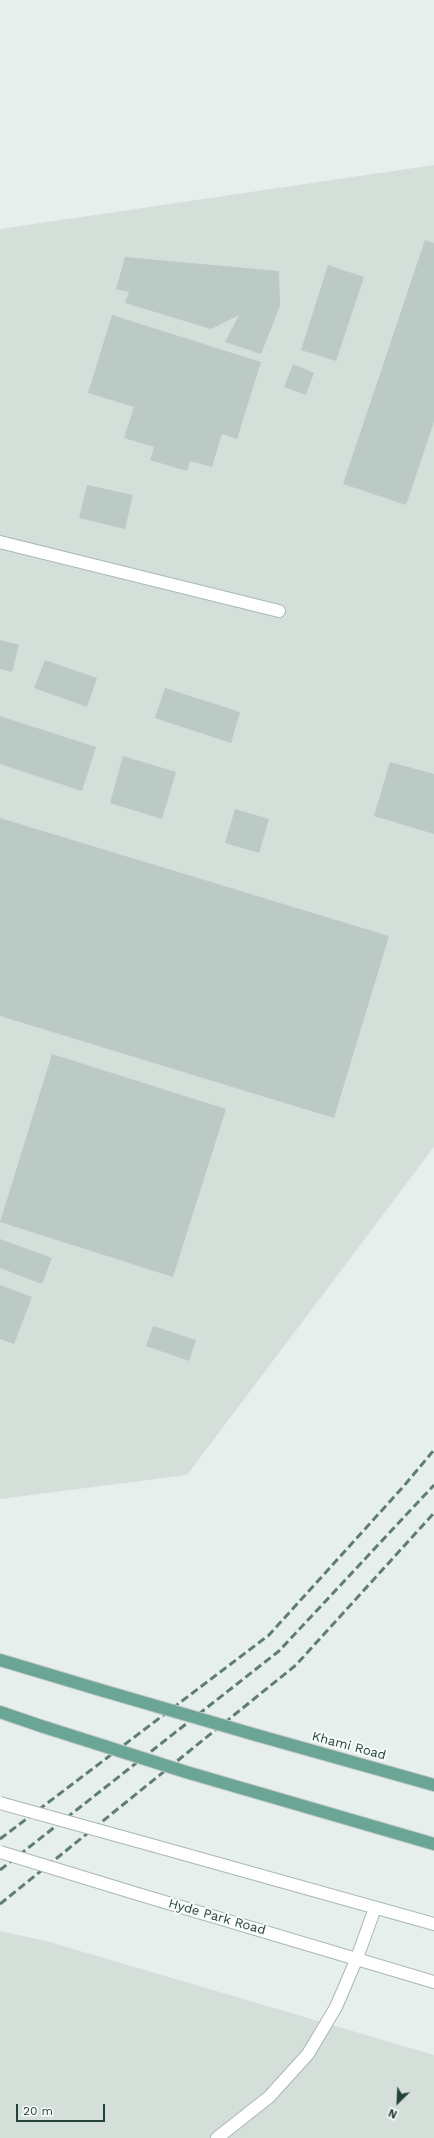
<!DOCTYPE html>
<html>
<head>
<meta charset="utf-8">
<style>
  body { margin:0 }
  #map { position:relative; width:434px; height:2138px; overflow:hidden; background:#e6efeb; font-family:"Work Sans",sans-serif }
  canvas { display:block }
  .north { position:absolute; left:378px; top:2082px; width:40px; height:40px; -webkit-text-stroke:3px #f7fbf9; paint-order:stroke; rotate:204deg; font-size:11px; font-weight:700; line-height:16px; text-align:center; color:#24423a }
  .north::after { content:''; display:block; margin:auto; width:14px; height:18px; background:#24423a; clip-path:polygon(50% 0,100% 100%,50% 72%,0 100%) }
  .scale { position:absolute; left:16px; top:2104px; width:89px; height:18px; box-sizing:border-box; border:2px solid #24423a; border-top:0; padding-left:5px; font-size:12px; line-height:14px; white-space:nowrap; color:#24423a; -webkit-text-stroke:3px #f7fbf9; paint-order:stroke }
</style>
</head>
<body>
<div id="map">
<canvas width="434" height="2138"></canvas>
<div class="north">N</div>
<div class="scale">20 m</div>
</div>
<script>
const ctx = document.querySelector('canvas').getContext('2d');
ctx.lineJoin = 'round';
function paint(path, color) {
  ctx.fillStyle = color;
  ctx.fill(path, 'evenodd');
}
function poly(rows) {
  const path = new Path2D();
  for (const r of rows) {
    path.moveTo(r[0], r[1]);
    for (let i = 2; i < r.length; i += 2) path.lineTo(r[i], r[i + 1]);
  }
  return path;
}
function strokePath(path, color, width, dash) {
  ctx.strokeStyle = color;
  ctx.lineWidth = width;
  ctx.lineCap = dash ? 'butt' : 'round';
  ctx.setLineDash(dash || []);
  ctx.stroke(path);
}
function write(font, color, halo, rows, align = 'center') {
  ctx.font = font + ' "Work Sans",sans-serif';
  ctx.lineWidth = 4;
  ctx.setLineDash([]);
  ctx.textBaseline = 'middle';
  ctx.strokeStyle = halo;
  ctx.fillStyle = color;
  for (const [text, x, y, turn = 0] of rows) {
    ctx.save();
    ctx.translate(x, y);
    ctx.rotate((+turn || 0) * Math.PI / 180);
    ctx.textAlign = isNaN(turn) ? turn : align;
    if (halo) ctx.strokeText(text, 0, 0);
    ctx.fillText(text, 0, 0);
    ctx.restore();
  }
}
const built = poly([
  [434,165,434,1147,187,1475,0,1499,0,229],
  [0,1931,46,1941,434,2055,434,2138,0,2138]
]);
const building = poly([
  [425,240,434,243,434,422,406,505,343,484],
  [125,257,279,271,280,306,261,354,225,342,239,315,211,329,125,303,129,292,116,289],
  [328,265,364,277,336,361,301,350],
  [112,315,261,362,237,439,222,434,212,467,190,461,187,471,150,460,154,447,124,438,134,407,88,393],
  [293,364,314,373,306,395,284,387],
  [87,485,133,495,125,529,79,518],
  [0,640,19,645,12,672,0,669],
  [45,660,97,678,87,707,34,688],
  [165,688,240,712,231,743,155,718],
  [0,716,96,747,82,791,0,764],
  [123,756,176,772,162,819,110,803],
  [390,762,434,774,434,834,374,816],
  [235,809,269,819,259,853,225,843],
  [0,818,389,936,334,1118,0,1016],
  [52,1054,226,1109,173,1277,0,1222],
  [0,1239,52,1258,42,1284,0,1268],
  [0,1285,32,1297,14,1344,0,1339],
  [153,1326,196,1340,189,1361,146,1346]
]);
const minor = poly([
  [0,542,279,611],
  [155,1846,434,1924],
  [141,1895,434,1982],
  [217,2138,269,2097,308,2054,336,2007,357,1958,375,1908]
]);
const major = poly([
  [0,1660,104,1691],
  [0,1712,41,1726],
  [256,1735,434,1785],
  [186,1772,434,1844]
]);
const rail = poly([
  [0,1839,269,1635,403,1487,434,1450],
  [0,1870,279,1651,434,1485],
  [0,1904,296,1665,434,1513]
]);
const minorBridge = poly([
  [0,1803,155,1846],
  [0,1852,141,1895]
]);
const majorBridge = poly([
  [104,1691,256,1735],
  [41,1726,186,1772]
]);
const streetNames = [
  ["Khami Road",349,1746,15],
  ["Hyde Park Road",217,1917,16]
];
paint(built, '#d4dfda');
paint(building, '#bbcac4');
strokePath(minor, '#a8b8b2', 14);
strokePath(major, '#c2cac8', 14);
strokePath(minor, '#fff', 12);
strokePath(major, '#6aa596', 12);
strokePath(rail, '#5f7d75', 3, [8, 4]);
strokePath(minorBridge, '#a8b8b2', 14, []);
strokePath(majorBridge, '#c2cac8', 14, []);
strokePath(minorBridge, '#fff', 12);
strokePath(majorBridge, '#6aa596', 12);
write('13px', '#24423a', '#f7fbf9', streetNames);
</script>
</body>
</html>
